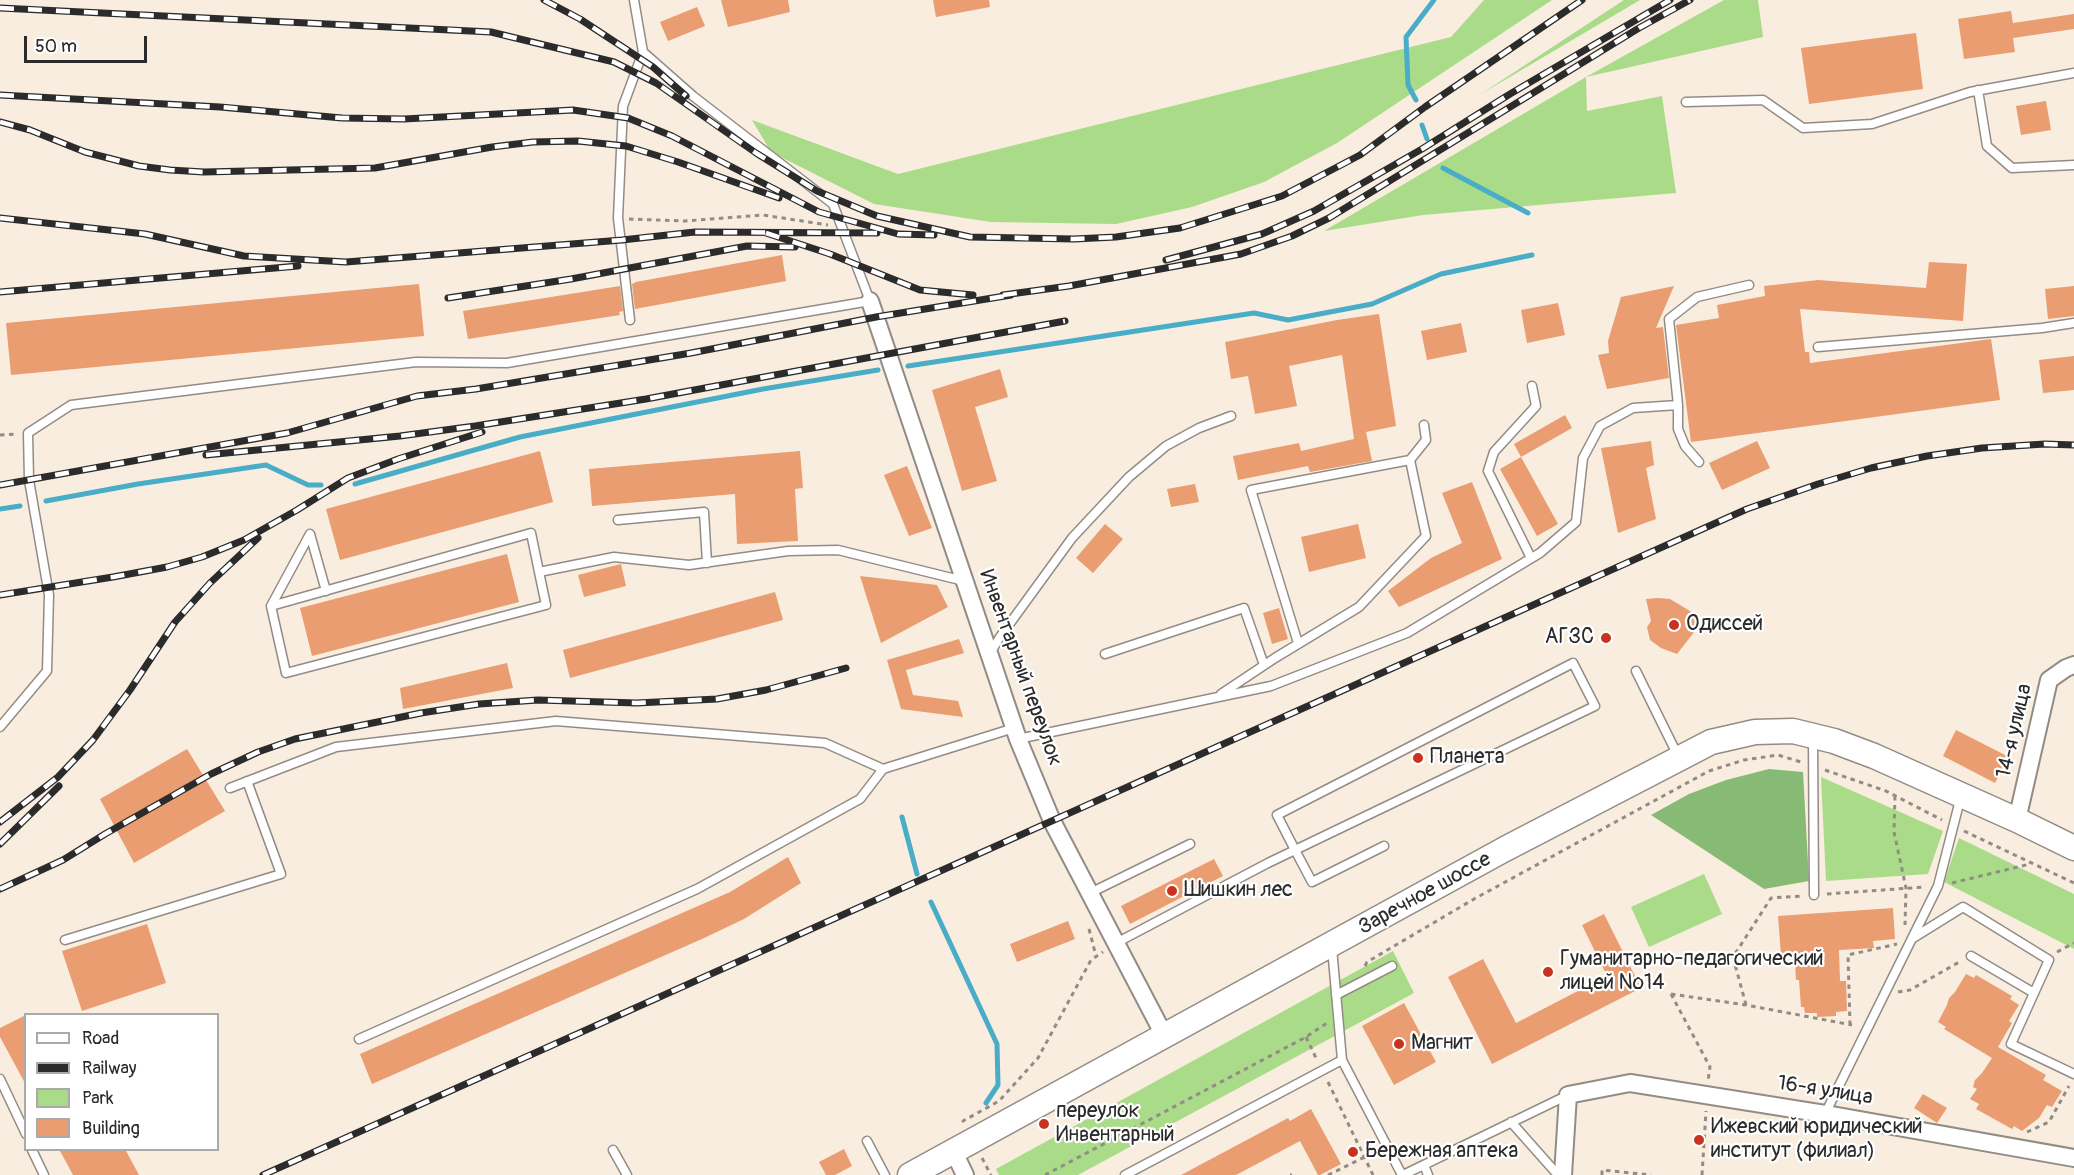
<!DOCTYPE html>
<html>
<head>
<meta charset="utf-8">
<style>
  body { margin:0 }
  #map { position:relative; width:2074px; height:1175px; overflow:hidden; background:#f9eddf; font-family:Pangolin,sans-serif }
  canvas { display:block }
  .legend { position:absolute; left:24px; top:1013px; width:195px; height:138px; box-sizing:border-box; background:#fff; border:2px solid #aaa; margin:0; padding:8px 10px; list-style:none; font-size:18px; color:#2b2b2b }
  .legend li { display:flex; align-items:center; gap:12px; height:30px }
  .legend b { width:30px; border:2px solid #aaa }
  .scale { position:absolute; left:24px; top:36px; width:123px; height:27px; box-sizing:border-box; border:3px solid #2b2b2b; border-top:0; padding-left:8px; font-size:18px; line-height:21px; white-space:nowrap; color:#2b2b2b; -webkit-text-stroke:4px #fff; paint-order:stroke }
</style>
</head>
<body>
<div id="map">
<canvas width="2074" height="1175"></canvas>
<ul class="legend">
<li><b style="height:8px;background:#fff"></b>Road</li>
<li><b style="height:8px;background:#2b2b2b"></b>Railway</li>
<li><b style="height:16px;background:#aadb89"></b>Park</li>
<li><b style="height:16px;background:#e99d71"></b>Building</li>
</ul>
<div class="scale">50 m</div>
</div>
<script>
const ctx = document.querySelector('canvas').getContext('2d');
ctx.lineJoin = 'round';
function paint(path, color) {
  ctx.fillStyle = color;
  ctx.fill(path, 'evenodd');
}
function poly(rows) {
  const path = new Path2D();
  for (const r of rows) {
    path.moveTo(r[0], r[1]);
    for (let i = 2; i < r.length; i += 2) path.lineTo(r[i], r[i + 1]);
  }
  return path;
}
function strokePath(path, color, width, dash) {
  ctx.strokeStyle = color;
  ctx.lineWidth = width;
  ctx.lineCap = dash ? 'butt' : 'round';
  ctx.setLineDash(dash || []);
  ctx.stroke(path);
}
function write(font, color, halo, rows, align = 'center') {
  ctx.font = font + ' Pangolin,sans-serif';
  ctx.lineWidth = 4.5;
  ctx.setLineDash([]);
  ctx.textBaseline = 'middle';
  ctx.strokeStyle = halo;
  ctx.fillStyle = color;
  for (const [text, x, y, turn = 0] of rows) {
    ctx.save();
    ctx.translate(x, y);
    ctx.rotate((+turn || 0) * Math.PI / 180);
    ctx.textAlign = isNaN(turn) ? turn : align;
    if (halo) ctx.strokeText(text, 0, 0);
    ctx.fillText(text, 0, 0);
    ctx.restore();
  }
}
const green = poly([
  [1484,0,1552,0,1337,143,1264,182,1192,207,1116,224,991,222,874,204,771,152,752,120,898,174,1451,37],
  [1624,0,1640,0,1481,94],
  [1724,0,1758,0,1763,37,1586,77,1587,111,1662,96,1676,193,1423,215,1324,231,1586,77],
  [1821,777,1943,831,1928,874,1826,881],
  [1959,838,2074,894,2074,949,1944,882],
  [1704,874,1722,914,1649,947,1631,907],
  [1393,951,1414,993,1078,1175,999,1175,996,1169]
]);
const forest = poly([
  [1769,769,1803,772,1809,881,1764,889,1651,815,1689,794,1726,780]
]);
const stream = poly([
  [1416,100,1408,85,1406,37,1434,0],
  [1422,125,1427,139],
  [1443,168,1528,213],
  [908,366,1254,313,1288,320,1372,304,1441,274,1532,255],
  [355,484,520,437,763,389,878,370],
  [46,501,138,484,266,465,308,485,321,485],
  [0,509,20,506],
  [902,817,917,874],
  [931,902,997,1044,998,1085,986,1103]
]);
const building = poly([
  [721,0,788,0,790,12,728,27],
  [933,0,989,0,990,7,936,17],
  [697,7,705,26,668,41,660,22],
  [2011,11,2013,23,2074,14,2074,29,2013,38,2015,52,1964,59,1958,19],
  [1916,33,1923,89,1809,104,1801,48],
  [2046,101,2051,130,2021,135,2016,106],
  [782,255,786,281,635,309,632,284,636,282],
  [1929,262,1967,264,1963,321,1800,309,1805,352,1809,352,1810,363,1991,339,2000,400,1691,442,1676,325,1719,318,1717,305,1765,296,1764,286,1818,280,1926,288],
  [419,284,424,336,11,375,6,323],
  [620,286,623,311,619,312,620,315,468,339,463,311],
  [1674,286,1656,328,1663,327,1669,378,1607,389,1598,355,1609,353,1608,341,1621,297],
  [2074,286,2074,316,2048,319,2045,289],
  [1558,303,1565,335,1527,343,1521,310],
  [1379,314,1396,426,1366,432,1372,461,1310,472,1308,466,1238,480,1233,456,1299,443,1301,451,1354,439,1342,355,1289,366,1297,406,1255,414,1248,376,1231,379,1225,342,1337,320],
  [1461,323,1467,352,1427,360,1421,331],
  [2074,356,2074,390,2043,393,2039,360],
  [1000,369,1008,397,975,407,997,481,962,491,932,390],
  [1565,415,1572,428,1521,457,1514,444],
  [1651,441,1654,465,1646,468,1656,519,1618,533,1601,448],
  [1757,441,1770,468,1722,490,1709,463],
  [540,451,553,502,340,560,326,509],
  [800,451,803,488,795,489,798,541,737,544,735,494,592,506,589,469],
  [1521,457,1558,524,1537,536,1500,469],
  [907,466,932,528,909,536,884,475],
  [1472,482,1502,559,1399,607,1388,591,1431,558,1462,543,1442,493],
  [1195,484,1199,502,1171,507,1167,489],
  [1105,524,1123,539,1093,573,1076,558],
  [1358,524,1366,558,1309,572,1301,537],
  [507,554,519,602,312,656,300,608],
  [621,564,626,586,584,597,578,575],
  [860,576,937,585,948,607,881,643],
  [775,592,783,620,570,678,563,650],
  [1658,598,1670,599,1690,611,1702,622,1677,654,1661,648,1650,640,1647,627,1651,621,1646,599],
  [1279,608,1288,639,1272,644,1263,613],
  [959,639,964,653,906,670,913,695,958,701,963,717,901,709,887,660],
  [507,663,513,688,403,709,400,688],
  [1956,730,2009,757,1995,783,1943,756],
  [187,749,225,811,134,863,100,799],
  [788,857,801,883,744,919,702,939,372,1084,360,1054,730,892],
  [1214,859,1223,876,1130,924,1121,906],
  [1893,908,1895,939,1873,941,1874,948,1839,950,1840,981,1846,981,1847,1011,1836,1012,1836,1016,1817,1017,1817,1013,1805,1013,1804,1007,1801,1007,1799,980,1796,980,1795,963,1792,963,1792,954,1781,955,1778,916],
  [1604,914,1641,988,1492,1064,1448,977,1483,959,1516,1023,1607,976,1582,925],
  [1068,921,1075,939,1017,962,1010,944],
  [147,924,166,983,82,1011,62,951],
  [1966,974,1974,978,1976,975,2012,996,2010,999,2019,1005,2009,1021,2012,1023,1998,1047,2046,1075,2043,1080,2062,1091,2052,1107,2047,1105,2039,1118,2022,1131,2014,1126,2012,1129,1976,1109,1979,1104,1970,1099,1977,1089,1973,1087,1975,1080,1982,1073,1992,1058,1944,1029,1946,1027,1938,1022,1947,1005,1949,998,1955,992],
  [1404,1003,1436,1062,1394,1085,1362,1026],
  [26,1015,26,1085,0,1037,0,1028],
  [1923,1094,1947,1108,1937,1123,1914,1108],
  [1311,1109,1341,1164,1320,1175,1318,1175,1300,1141,1236,1175,1181,1175,1288,1118,1290,1121],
  [59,1149,125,1149,139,1175,73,1175],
  [844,1149,852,1166,835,1175,826,1175,819,1162]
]);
const path = poly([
  [629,219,685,221,763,215,828,225],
  [0,435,18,434],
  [1825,770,1886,791,1942,820],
  [1895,796,1894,832,1906,888,1905,925],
  [1964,831,2074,883],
  [1952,883,2030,864],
  [1827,894,1925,887],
  [1089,929,1096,956],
  [2057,952,2074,943],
  [1365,966,1367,962,1474,899,1709,771,1744,760,1778,755,1801,762],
  [1898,992,1910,990,1961,961],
  [1671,994,1746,1005,1852,1025],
  [1671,994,1710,1067,1708,1081],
  [1746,1005,1733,957,1771,898,1802,896],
  [1850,1025,1848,955,1897,944],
  [1306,1037,1317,1060],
  [1328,1082,1373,1175],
  [964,1122,963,1121,999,1101,1038,1058,1091,960,1103,952],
  [2027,1132,2049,1122,2069,1086],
  [982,1158,991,1175],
  [1045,1175,1306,1037,1327,1023],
  [1290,1175,1292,1175],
  [1328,1175,1377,1151],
  [1602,1175,1602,1170,1651,1175],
  [1702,1175,1706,1111]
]);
const lane = poly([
  [1978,90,1987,146,2012,168,2074,165],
  [1686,102,1763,100,1803,128,1872,124,1970,92,2074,73],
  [630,320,618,218,623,106,643,52,634,0],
  [1818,347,2042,328,2074,323],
  [1678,405,1678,429,1685,446,1699,462],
  [618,520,704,512,707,563],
  [1531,558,1488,471,1494,452,1536,406,1532,386],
  [539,572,546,605,286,673,271,606,531,533,539,572,614,557,689,565,788,551,838,550,964,581],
  [271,606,310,534,326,591],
  [1298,643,1251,490,1410,460],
  [1105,654,1244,608,1264,665],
  [989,655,1000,637,1072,538,1129,477,1166,446,1199,428,1231,416],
  [1636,671,1679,758],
  [1221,694,1275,658,1359,607,1426,536,1410,460,1426,440,1424,425],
  [0,727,47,671,49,595,29,480,28,433,71,405,416,362,507,363,870,301,833,204,693,96,643,52],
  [1018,739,1271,686,1407,633,1540,553,1576,522,1583,458,1600,426,1633,408,1678,405,1669,319,1697,297,1749,285],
  [1813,739,1814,895],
  [230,788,336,747,556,721,825,743,883,769,1014,728],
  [1090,893,1190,844],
  [1913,938,1963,907,2049,960,2011,1044,2074,1074],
  [65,940,281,874,247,781],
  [1116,943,1268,863,1295,850,1595,706,1573,663,1277,815,1295,850,1312,882,1384,846],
  [1332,948,1342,1060],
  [1971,956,2034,993],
  [1336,995,1392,966],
  [359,1039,697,889,860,799,883,769],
  [0,1079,26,1134],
  [1825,1114,1938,886,1961,796],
  [1511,1122,1558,1175],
  [867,1141,885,1175],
  [32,1150,44,1175],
  [613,1150,627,1175],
  [1424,1165,1428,1175],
  [1125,1175,1342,1060,1402,1175],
  [1403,1175,1568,1095]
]);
const street = poly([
  [870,301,1018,739,1052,821,1164,1035],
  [2017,820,2049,680,2066,668,2074,665],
  [954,1152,965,1175],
  [1563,1175,1568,1095,1630,1083,1825,1114,2074,1158]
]);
const secondary = poly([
  [910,1175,1505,849,1711,742,1755,732,1793,731,1834,741,1874,756,2017,820,2074,848]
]);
const rail = poly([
  [544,0,580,19,653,67,686,96],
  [0,8,491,32,614,62,656,83,756,153,817,191,877,216,970,237,1074,239,1116,237,1180,228,1282,196,1360,155,1425,107,1582,0],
  [0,95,220,107,342,118,404,119,573,110,628,118,672,136,819,212,898,234,934,235],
  [0,122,30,130,85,152,139,166,170,170,204,172,375,168,492,147,533,142,578,141,626,146,678,162,779,198],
  [0,218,145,234,244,256,346,262,622,240,695,232,877,233],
  [766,233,830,254,920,290,973,295],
  [1166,260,1262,234,1314,211,1422,149,1510,94,1670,0],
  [0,292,298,266],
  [1003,295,1069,286,1241,254,1292,236,1329,218,1639,28,1690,0],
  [448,298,571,279,747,246,795,247],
  [206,455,400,436,475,426,646,399,1065,321],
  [0,485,287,433,417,396,476,389,691,353,876,317,1011,295],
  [0,595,113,577,167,567,202,557,244,540,297,510,348,478,398,459,482,432],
  [0,822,58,777,93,740,130,690,175,622,210,583,258,538],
  [0,844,59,786],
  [0,889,63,860,105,834,211,774,258,752,295,739,421,713,479,704,538,700,637,703,717,699,766,690,846,668],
  [263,1175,1747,509,1818,484,1871,468,1927,456,1982,448,2045,444,2074,445]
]);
const markers = [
  [1674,625,6,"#c8321e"],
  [1606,638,6,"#c8321e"],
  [1418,758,6,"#c8321e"],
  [1172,891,6,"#c8321e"],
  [1548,972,6,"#c8321e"],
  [1399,1044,6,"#c8321e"],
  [1044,1124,6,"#c8321e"],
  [1699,1140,6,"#c8321e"],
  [1353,1152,6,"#c8321e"]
];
const poiNames = [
  ["Одиссей",1686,625],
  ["АГЗС",1594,638,"right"],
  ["Планета",1430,758],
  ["Шишкин лес",1184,891],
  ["Гуманитарно-педагогический",1560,960],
  ["лицей №14",1560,984],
  ["Магнит",1411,1044],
  ["переулок",1056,1112],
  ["Инвентарный",1056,1136],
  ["Ижевский юридический",1711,1128],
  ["институт (филиал)",1711,1152],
  ["Бережная аптека",1365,1152]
];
const streetNames = [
  ["Инвентарный переулок",1020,668,70],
  ["14-я улица",2015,731,-77],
  ["Заречное шоссе",1425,894,-29],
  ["16-я улица",1825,1091,9]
];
paint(green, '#aadb89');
paint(forest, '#87bb75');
strokePath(stream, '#49adc8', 5);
paint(building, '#e99d71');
strokePath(lane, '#928c85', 11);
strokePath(street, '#928c85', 20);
strokePath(secondary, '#928c85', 27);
strokePath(path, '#928c85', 3, [4.5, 4.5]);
strokePath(lane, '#fff', 8);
strokePath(street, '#fff', 16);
strokePath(secondary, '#fff', 24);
strokePath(rail, '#2b2b2b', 7);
strokePath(rail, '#fff', 4.5, [14]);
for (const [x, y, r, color] of markers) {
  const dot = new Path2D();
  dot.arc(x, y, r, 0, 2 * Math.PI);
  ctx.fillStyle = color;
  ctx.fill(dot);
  strokePath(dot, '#fff', 2);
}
write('21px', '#2b2b2b', '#fff', poiNames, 'left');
write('21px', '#2b2b2b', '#fff', streetNames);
</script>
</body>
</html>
